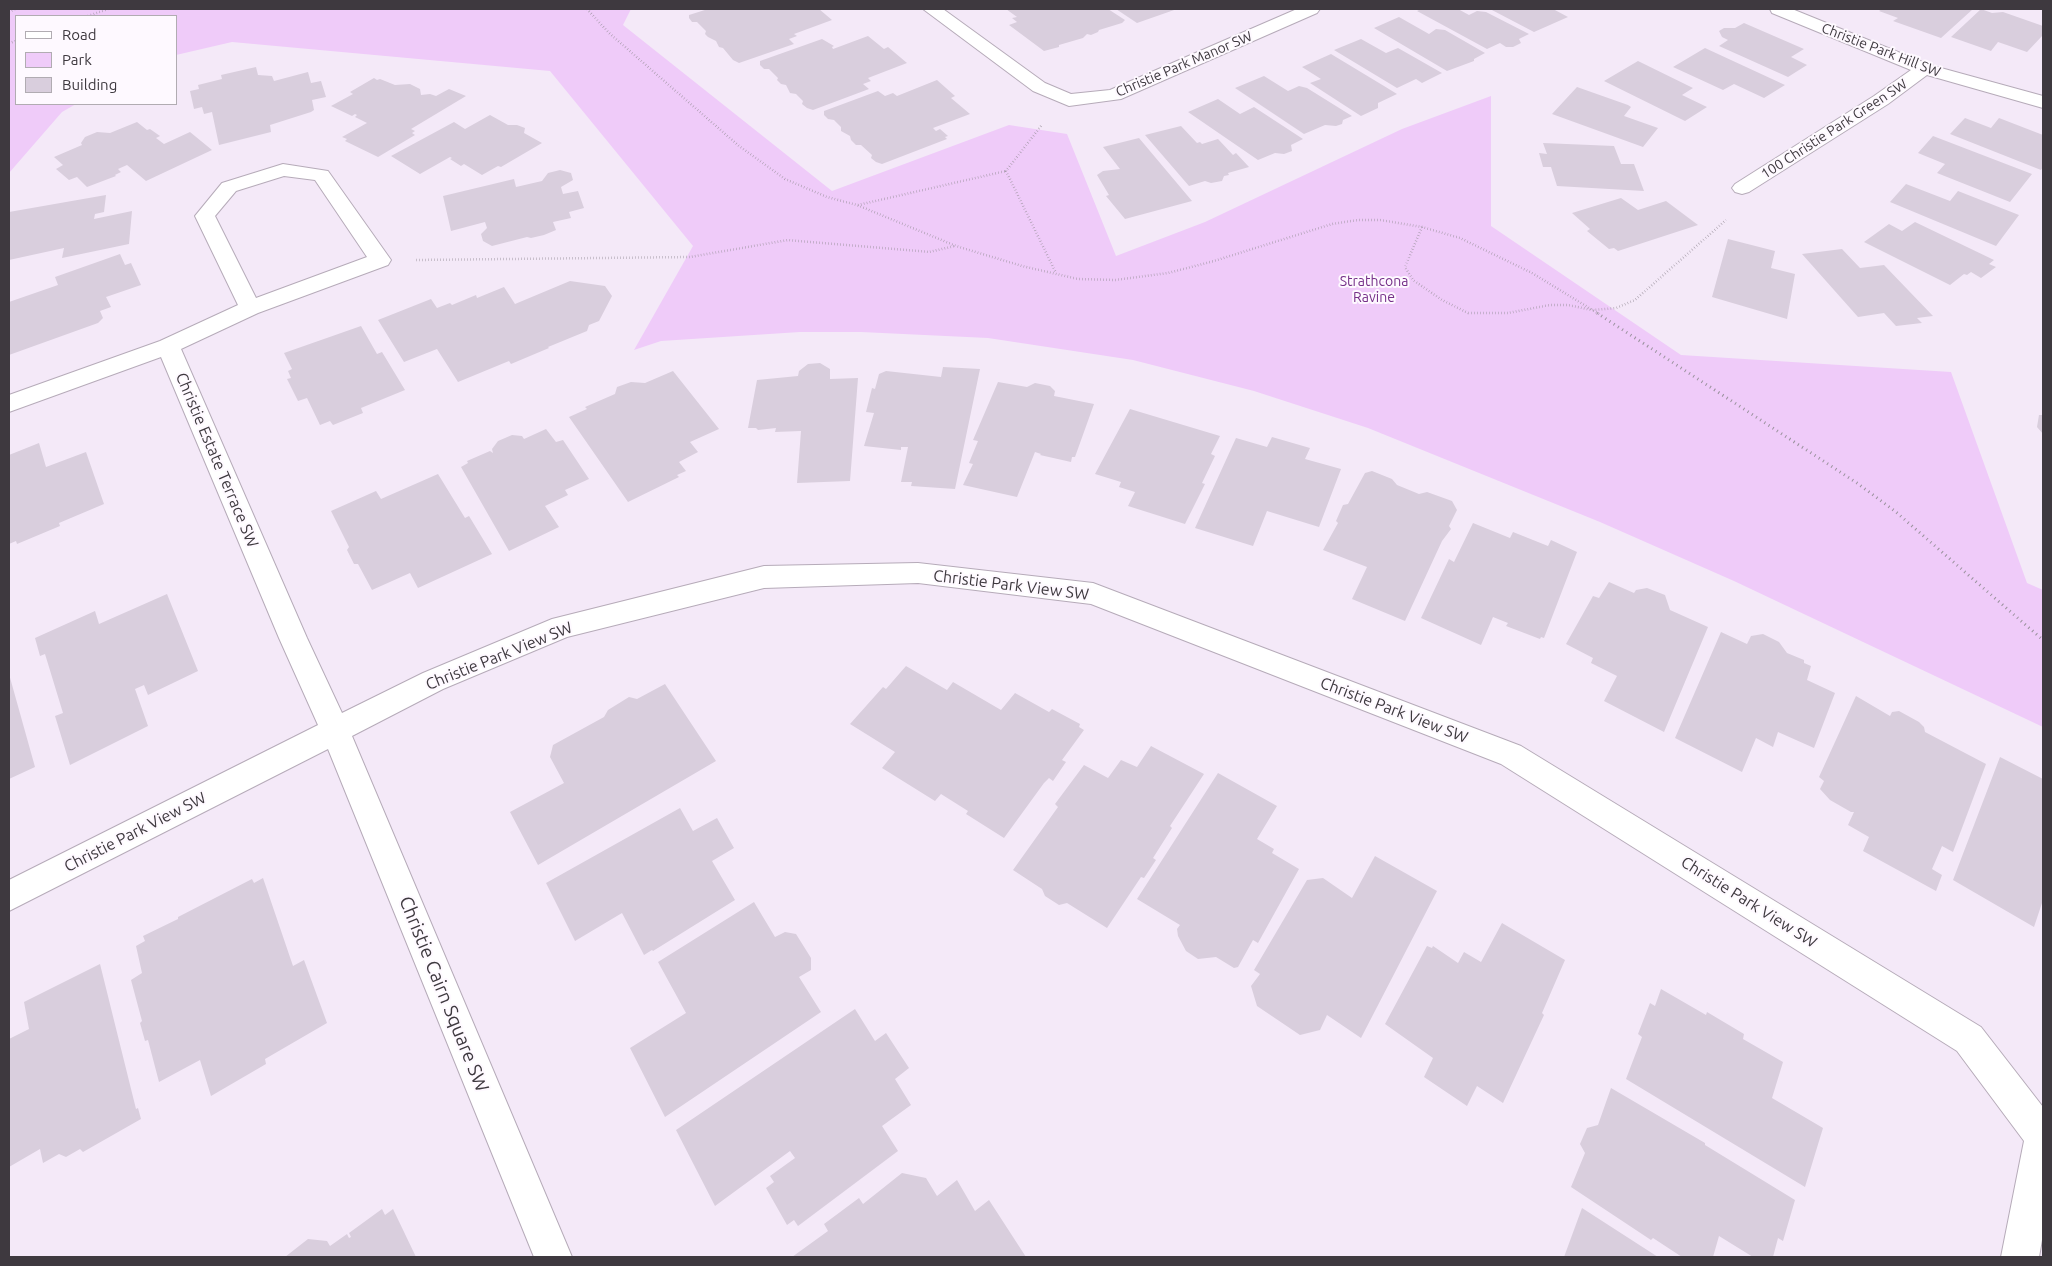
<!DOCTYPE html>
<html>
<head>
<meta charset="utf-8">
<style>
  body { margin:0 }
  #map { position:relative; width:2052px; height:1266px; overflow:hidden; background:#f4e9f8; font-family:Ubuntu,sans-serif }
  canvas { display:block }
  .frame { position:absolute; inset:0; border:10px solid #3e393f; pointer-events:none }
  .legend { position:absolute; left:15px; top:15px; width:162px; height:90px; box-sizing:border-box; background:#fef9ff; border:1px solid #b1acb2; margin:0; padding:6px 9px; list-style:none; font-size:15px; color:#3e393f }
  .legend li { display:flex; align-items:center; gap:10px; height:25px }
  .legend b { width:25px; border:1px solid #b1acb2 }
</style>
</head>
<body>
<div id="map">
<canvas width="2052" height="1266"></canvas>
<div class="frame"></div>
<ul class="legend">
<li><b style="height:6px;background:#fff"></b>Road</li>
<li><b style="height:14px;background:#efcbf9"></b>Park</li>
<li><b style="height:14px;background:#d9cedd"></b>Building</li>
</ul>
</div>
<script>
const ctx = document.querySelector('canvas').getContext('2d');
ctx.lineJoin = 'round';
function paint(path, color) {
  ctx.fillStyle = color;
  ctx.fill(path, 'evenodd');
}
function poly(rows) {
  const path = new Path2D();
  for (const r of rows) {
    path.moveTo(r[0], r[1]);
    for (let i = 2; i < r.length; i += 2) path.lineTo(r[i], r[i + 1]);
  }
  return path;
}
function strokePath(path, color, width, dash) {
  ctx.strokeStyle = color;
  ctx.lineWidth = width;
  ctx.lineCap = dash ? 'butt' : 'round';
  ctx.setLineDash(dash || []);
  ctx.stroke(path);
}
function write(font, color, halo, rows, align = 'center') {
  ctx.font = font + ' Ubuntu,sans-serif';
  ctx.lineWidth = 4;
  ctx.setLineDash([]);
  ctx.textBaseline = 'middle';
  ctx.strokeStyle = halo;
  ctx.fillStyle = color;
  for (const [text, x, y, turn = 0] of rows) {
    ctx.save();
    ctx.translate(x, y);
    ctx.rotate((+turn || 0) * Math.PI / 180);
    ctx.textAlign = isNaN(turn) ? turn : align;
    if (halo) ctx.strokeText(text, 0, 0);
    ctx.fillText(text, 0, 0);
    ctx.restore();
  }
}
const green = poly([
  [9,9,631,9,623,25,832,191,1009,125,1067,134,1116,256,1205,222,1402,129,1491,96,1491,226,1681,355,1951,372,2027,583,2043,590,2043,727,1734,581,1600,522,1368,428,1254,391,1133,360,988,338,861,332,800,332,661,341,634,350,693,246,550,71,232,42,176,55,176,16,16,16,16,104,76,104,62,112,9,173]
]);
const building = poly([
  [708,9,819,9,832,20,794,34,797,36,789,39,794,44,739,63,733,60,723,48,719,47,716,41,708,37,705,34,706,31,697,22,692,22,689,18,689,15],
  [1006,9,1108,9,1125,20,1122,23,1099,30,1098,32,1091,35,1087,34,1083,38,1059,45,1059,47,1044,51,1009,25,1017,22,1012,18,1017,17],
  [1116,9,1177,9,1137,23],
  [1421,9,1458,9,1469,15,1477,11,1486,12,1529,34,1519,39,1521,43,1513,47,1506,47,1500,43,1487,49,1417,11],
  [1490,9,1553,9,1568,17,1534,32],
  [1882,9,1973,9,1941,38,1893,21,1898,18,1879,11],
  [1981,9,1992,13,2003,12,2043,26,2043,35,2027,52,1998,42,1991,51,1951,37],
  [1399,17,1429,34,1436,29,1445,30,1485,53,1474,59,1474,61,1447,71,1374,28],
  [1744,23,1804,49,1791,57,1807,65,1788,77,1719,46,1728,40,1722,37,1719,31,1724,28,1735,28],
  [868,36,884,49,888,47,907,63,868,78,871,81,863,84,869,89,813,110,807,108,802,104,803,101,796,94,790,93,786,85,781,84,777,80,778,78,769,69,764,69,760,65,760,61,822,39,834,46,832,47,833,49],
  [1361,39,1386,53,1398,48,1442,73,1422,83,1416,79,1397,88,1334,50],
  [1705,48,1785,85,1764,98,1734,84,1723,90,1673,67],
  [1331,54,1384,86,1397,94,1378,103,1378,108,1361,116,1310,83,1321,79,1302,67],
  [1638,61,1693,88,1682,95,1707,107,1685,121,1604,81],
  [256,67,258,75,272,76,274,81,308,72,311,83,321,81,326,97,312,100,314,110,311,112,270,125,271,132,219,145,212,112,204,114,202,107,194,109,190,91,199,89,198,85,222,79,221,75],
  [1264,76,1288,91,1299,86,1307,88,1352,116,1343,120,1342,124,1336,126,1325,125,1304,134,1235,88],
  [374,78,377,80,380,79,395,85,410,84,420,89,421,95,430,94,436,96,449,89,466,96,411,129,415,131,412,133,415,135,378,157,345,141,347,139,342,137,367,123,355,117,357,115,355,114,352,116,331,106,353,94,350,92],
  [937,80,955,96,951,98,970,114,933,128,936,131,940,129,948,136,945,137,947,139,882,164,876,162,871,158,872,155,861,145,856,145,851,140,850,136,841,131,841,127,834,120,828,119,824,115,824,111,878,91,885,96,893,93,897,96],
  [1577,87,1628,105,1631,107,1624,116,1658,128,1643,147,1552,114],
  [1218,99,1240,114,1254,107,1303,139,1291,145,1292,151,1284,154,1275,153,1258,160,1188,112],
  [490,115,508,125,517,125,525,128,524,133,542,143,501,167,498,166,482,175,464,164,461,166,450,159,452,158,450,157,420,174,391,156,454,122,465,129],
  [1965,118,1991,128,1999,118,2043,135,2043,167,2041,170,1950,134],
  [137,122,147,130,150,129,160,136,156,138,164,144,190,132,212,150,146,181,127,165,118,169,121,172,115,175,116,176,87,187,77,177,69,180,56,169,63,165,54,157,82,145,81,143,85,137,97,132,110,133],
  [1181,126,1197,143,1200,142,1202,144,1218,139,1233,155,1236,153,1249,167,1228,173,1229,175,1224,176,1222,181,1211,183,1205,181,1189,186,1145,135],
  [1933,136,2032,174,2010,202,1937,173,1945,164,1918,153],
  [1139,138,1192,201,1125,219,1106,196,1109,195,1097,175,1103,171,1120,169,1103,147],
  [1543,143,1614,146,1621,164,1634,164,1644,191,1557,186,1551,167,1543,167,1539,153,1547,154],
  [560,170,571,173,573,180,561,187,563,194,578,191,584,208,569,212,571,218,553,222,556,230,544,235,531,238,527,237,492,246,483,241,481,234,487,228,485,222,451,231,443,196,514,179,516,187,542,181,548,173],
  [1906,184,1950,201,1958,191,2019,215,1996,246,1890,202],
  [106,195,104,212,95,214,94,219,132,211,129,244,62,258,64,248,9,260,9,212],
  [1621,198,1638,210,1666,201,1698,225,1618,251,1614,248,1609,249,1587,231,1590,229,1572,213],
  [1915,222,1994,260,1989,264,1996,267,1981,278,1971,272,1967,275,1964,274,1950,285,1864,242,1889,224,1902,231],
  [1728,239,1775,251,1771,268,1795,274,1787,319,1712,297],
  [1842,249,1860,268,1884,265,1933,316,1917,318,1922,323,1896,326,1884,313,1858,317,1802,254],
  [120,254,125,265,131,263,141,285,106,297,111,307,100,311,103,318,98,323,9,355,9,302,58,285,55,277],
  [570,281,605,286,612,296,599,321,589,325,587,331,548,347,549,348,511,364,509,361,458,382,437,349,404,362,378,320,431,299,437,308,450,303,452,305,476,295,477,298,504,287,515,304],
  [361,326,377,354,382,352,405,390,361,408,363,413,333,425,330,421,320,425,307,398,298,401,287,379,291,378,288,371,292,369,284,353],
  [820,363,830,369,830,379,858,378,850,481,797,483,801,431,775,432,776,428,758,430,756,428,748,428,757,380,798,376,799,371,808,364],
  [943,367,980,369,955,489,911,486,912,482,901,482,908,447,901,447,901,450,864,446,874,413,866,412,872,388,875,389,879,374,886,371,941,377],
  [673,371,719,429,690,442,698,452,679,462,686,471,677,475,679,477,628,502,569,417,587,409,585,407,615,394,617,387,631,382,645,383],
  [998,382,1027,387,1035,383,1050,386,1055,391,1054,396,1094,404,1075,457,1072,457,1071,462,1040,455,1041,454,1035,452,1017,497,963,485,973,464,969,463,978,441,973,440],
  [1130,409,1220,436,1211,454,1215,456,1202,483,1205,484,1185,524,1128,506,1135,492,1119,487,1121,482,1095,474],
  [2039,415,2043,415,2043,434,2037,427],
  [546,429,556,442,563,440,589,479,565,490,568,495,545,506,559,527,509,551,461,467,468,463,467,461,490,451,493,453,492,449,498,441,512,435,522,436,524,439],
  [1272,437,1310,448,1305,459,1341,469,1319,527,1267,511,1253,546,1195,528,1236,438,1267,447],
  [39,443,46,467,86,452,104,504,59,523,60,526,17,544,16,541,9,544,9,455],
  [1372,471,1392,479,1397,485,1419,494,1427,492,1452,501,1457,510,1449,526,1451,529,1442,541,1405,621,1352,599,1367,567,1323,550,1338,523,1336,521,1343,505,1348,504,1365,473],
  [438,474,465,518,469,516,492,554,418,588,410,573,372,590,358,564,354,564,347,550,349,547,331,511,376,491,381,499],
  [1473,523,1510,538,1513,532,1548,546,1551,540,1577,552,1544,638,1541,637,1540,639,1506,626,1508,623,1493,617,1481,645,1421,618,1449,559,1454,562],
  [1609,582,1634,593,1636,590,1647,588,1665,595,1670,610,1708,627,1664,732,1604,701,1617,676,1591,663,1593,658,1566,644,1593,596,1599,598],
  [167,594,198,671,148,695,144,685,135,689,148,726,70,765,55,716,63,713,45,654,40,656,35,638,95,611,99,624],
  [1721,632,1747,644,1751,636,1763,634,1779,642,1787,653,1804,660,1804,663,1811,666,1807,680,1835,693,1814,748,1778,732,1773,747,1756,738,1742,772,1675,738],
  [906,666,947,690,953,682,1001,710,1015,693,1049,712,1052,709,1080,724,1079,727,1084,730,1062,760,1066,762,1053,781,1049,778,1044,783,1004,838,966,814,968,811,941,794,935,801,882,768,895,752,850,724,883,687,886,689],
  [9,674,35,767,9,779],
  [665,684,716,761,538,865,510,812,564,783,550,757,553,745,604,717,608,710,629,697,637,699],
  [1856,696,1890,716,1892,712,1899,711,1919,722,1924,727,1925,732,1986,764,1953,852,1942,846,1932,869,1942,875,1936,891,1863,851,1869,837,1848,825,1854,812,1851,812,1830,800,1820,789,1824,781,1819,777],
  [1151,746,1204,774,1170,826,1172,828,1153,858,1156,860,1144,878,1141,877,1107,928,1067,903,1059,905,1045,896,1042,889,1013,870,1058,807,1055,804,1084,765,1108,778,1121,760,1137,767],
  [2000,757,2043,779,2043,900,2034,927,1953,880],
  [1218,773,1277,806,1257,839,1274,849,1272,853,1299,869,1258,943,1253,940,1238,967,1234,968,1216,957,1198,959,1186,951,1178,936,1177,929,1180,925,1137,899],
  [680,808,693,831,717,818,734,848,712,861,735,900,653,951,652,950,644,955,622,913,575,941,546,883],
  [1375,856,1437,891,1361,1038,1327,1015,1320,1030,1300,1035,1257,1006,1251,986,1260,974,1254,970,1307,880,1323,878,1352,898],
  [263,878,293,966,304,960,327,1023,265,1059,266,1064,211,1096,200,1060,159,1082,148,1040,145,1041,140,1023,142,1021,131,980,142,973,136,946,145,941,143,936,178,919,178,917,252,879,254,883],
  [754,902,775,937,785,932,796,934,811,958,811,970,799,977,821,1012,665,1117,630,1048,686,1013,658,962],
  [1502,923,1565,960,1542,1013,1544,1015,1503,1103,1477,1086,1467,1106,1424,1077,1433,1058,1385,1024,1427,946,1432,948,1433,946,1458,963,1464,952,1481,962],
  [100,964,136,1109,138,1108,141,1119,83,1152,80,1149,66,1157,59,1154,43,1163,40,1149,9,1167,9,1039,29,1029,24,1002],
  [1661,989,1706,1015,1707,1012,1744,1034,1743,1039,1783,1062,1772,1098,1823,1128,1805,1187,1626,1079,1642,1037,1638,1034,1650,1003,1655,1006],
  [855,1009,875,1041,886,1033,909,1068,895,1079,911,1105,882,1126,898,1151,798,1226,794,1220,787,1225,766,1188,774,1182,770,1176,795,1158,790,1151,715,1206,676,1130],
  [1611,1088,1705,1143,1705,1145,1795,1200,1783,1241,1778,1238,1773,1257,1753,1257,1719,1236,1713,1257,1682,1257,1653,1238,1651,1240,1571,1187,1585,1153,1580,1144,1587,1128,1598,1125],
  [902,1173,926,1178,937,1196,957,1180,975,1211,989,1200,1026,1257,792,1257,828,1231,824,1224,859,1198,863,1204],
  [1582,1208,1658,1257,1564,1257],
  [382,1209,385,1215,393,1209,416,1257,285,1257,308,1239,327,1241,330,1246,347,1234,349,1238,351,1237,349,1233]
]);
const pathFar1 = poly([
  [587,9,609,33,739,146,785,179,827,197,857,205,956,246,1022,266,1078,279,1115,280,1168,273,1214,261,1332,224,1358,220,1380,220,1422,227,1460,238,1532,273,1599,314],
  [9,12,15,9],
  [88,16,108,9],
  [9,43,16,41],
  [1041,126,1006,171,1056,273],
  [858,205,1006,171],
  [1422,227,1405,267,1413,280,1442,300,1468,313,1508,313,1550,305,1568,305,1592,310,1616,308,1635,300,1726,220],
  [416,260,690,257,788,240,929,252,955,246]
]);
const path = poly([
  [1597,313,1857,483,1896,512,2043,640]
]);
const minor = poly([
  [923,9,943,9,1045,83,1071,94,1110,90,1297,9,1320,9,1317,13,1121,99,1069,106,1033,91,923,9],
  [1770,9,1792,9,1930,65,2043,96,2043,108,1927,75,1888,104,1749,192,1742,194,1735,192,1732,188,1735,184,1874,96,1911,70,1772,13,1770,9],
  [283,164,328,171,391,260,388,265,258,313,181,349,307,638,342,713,423,673,552,619,764,566,918,563,1093,583,1521,746,1981,1027,2043,1107,2043,1234,2039,1257,2001,1257,2024,1141,1957,1051,1501,764,1091,604,918,583,764,588,567,637,443,689,352,736,572,1257,534,1257,328,749,9,911,9,880,318,725,279,638,161,357,9,412,9,395,160,341,238,305,195,216,222,183,283,164],
  [284,176,315,180,367,257,256,298,215,216,236,191,284,176]
]);
const farStreetnames = [
  ["Christie Park Hill SW",1881,50,21],
  ["Christie Park Manor SW",1184,64,-23],
  ["100 Christie Park Green SW",1834,129,-33]
];
const farParknames = [
  ["Strathcona",1374,281],
  ["Ravine",1374,297]
];
const streetNames = [
  ["Christie Estate Terrace SW",217,460,67],
  ["Christie Park View SW",1011,585,7],
  ["Christie Park View SW",499,656,-22],
  ["Christie Park View SW",1394,710,21],
  ["Christie Park View SW",135,832,-27],
  ["Christie Park View SW",1749,902,32]
];
const nearStreetnames = [
  ["Christie Cairn Square SW",444,994,68]
];
paint(green, '#efcbf9');
paint(building, '#d9cedd');
strokePath(minor, '#b6abb9', 2);
strokePath(pathFar1, '#9a929d', 2.5, [0.5, 2.5]);
strokePath(path, '#9a929d', 3, [1, 4]);
paint(minor, '#fff');
write('14px', '#3e393f', '#fef9ff', farStreetnames);
write('14px', '#752f88', '#fef9ff', farParknames);
write('16px', '#3e393f', '#fef9ff', streetNames);
write('19px', '#3e393f', '#fef9ff', nearStreetnames);
</script>
</body>
</html>
